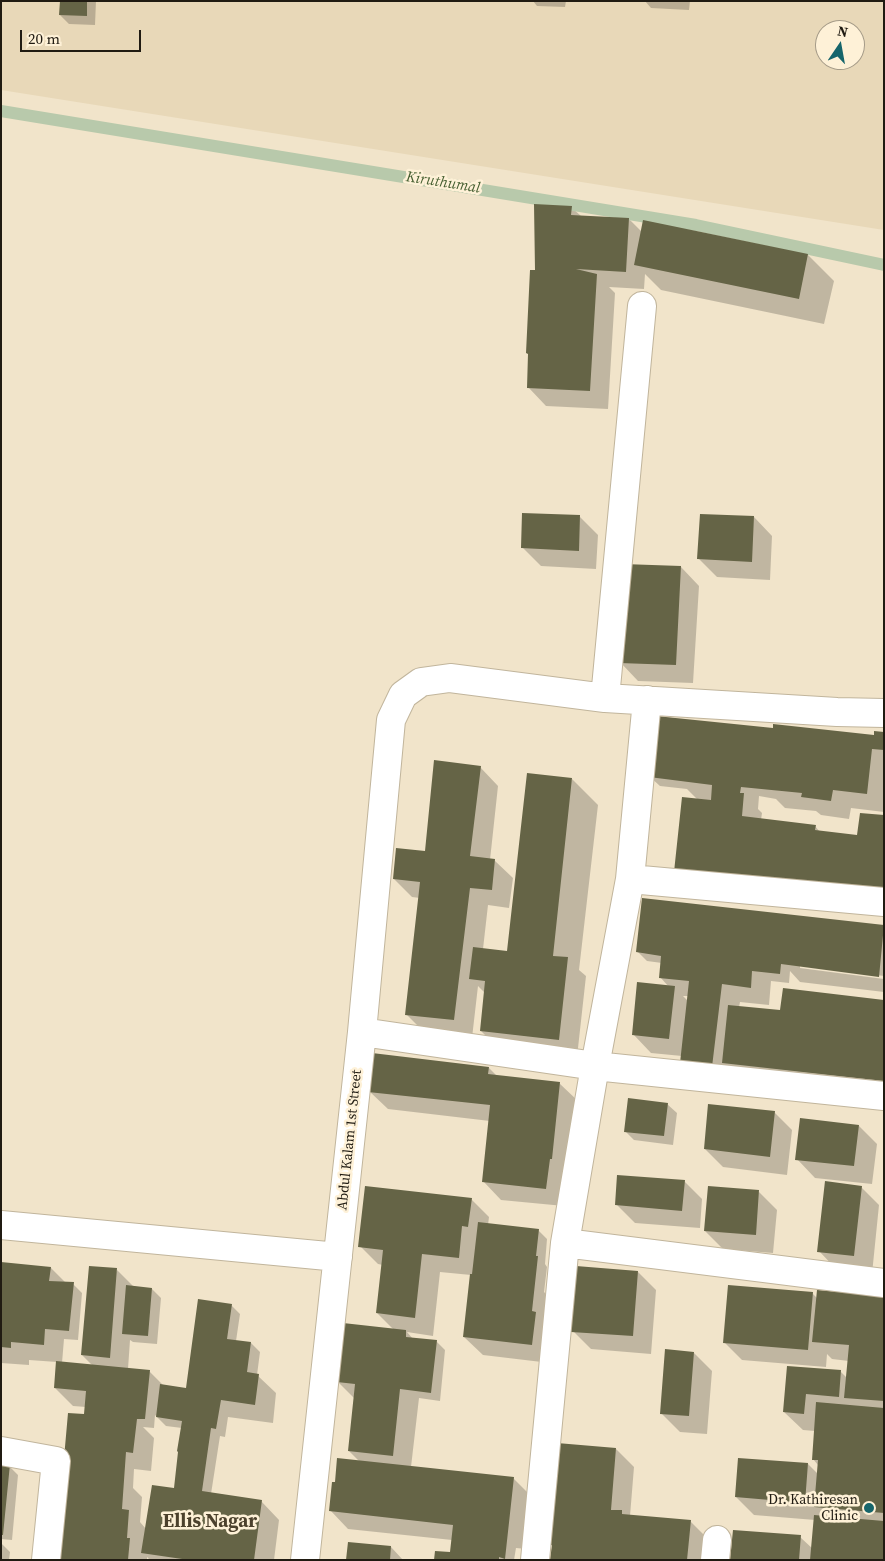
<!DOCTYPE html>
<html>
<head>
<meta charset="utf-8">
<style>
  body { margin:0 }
  #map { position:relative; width:885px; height:1561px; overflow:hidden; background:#f1e4ca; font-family:"Source Serif 4",serif }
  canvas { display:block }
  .frame { position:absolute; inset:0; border:2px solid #201b12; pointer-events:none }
  .north { position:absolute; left:815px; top:20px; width:50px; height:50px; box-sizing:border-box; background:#fef1d7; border:1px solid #a59b88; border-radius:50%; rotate:12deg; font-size:14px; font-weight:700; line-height:20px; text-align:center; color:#201b12 }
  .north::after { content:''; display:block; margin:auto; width:18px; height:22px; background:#16656b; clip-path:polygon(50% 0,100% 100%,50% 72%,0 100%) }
  .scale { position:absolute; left:20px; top:30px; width:121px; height:22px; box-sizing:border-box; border:2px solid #201b12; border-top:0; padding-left:6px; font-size:15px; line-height:18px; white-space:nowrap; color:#201b12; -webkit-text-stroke:4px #fef1d7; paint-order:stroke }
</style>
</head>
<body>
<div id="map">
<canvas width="885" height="1561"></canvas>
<div class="frame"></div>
<div class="north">N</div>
<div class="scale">20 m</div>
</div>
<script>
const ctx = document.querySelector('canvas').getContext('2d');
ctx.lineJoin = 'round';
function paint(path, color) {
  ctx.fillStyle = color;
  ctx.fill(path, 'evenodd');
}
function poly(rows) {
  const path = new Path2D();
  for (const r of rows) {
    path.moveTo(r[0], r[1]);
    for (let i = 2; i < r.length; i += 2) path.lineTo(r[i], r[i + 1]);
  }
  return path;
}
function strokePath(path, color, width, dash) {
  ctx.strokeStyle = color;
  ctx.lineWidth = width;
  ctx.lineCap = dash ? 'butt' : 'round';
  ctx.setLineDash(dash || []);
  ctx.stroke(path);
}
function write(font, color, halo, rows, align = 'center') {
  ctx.font = font + ' "Source Serif 4",serif';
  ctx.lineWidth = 5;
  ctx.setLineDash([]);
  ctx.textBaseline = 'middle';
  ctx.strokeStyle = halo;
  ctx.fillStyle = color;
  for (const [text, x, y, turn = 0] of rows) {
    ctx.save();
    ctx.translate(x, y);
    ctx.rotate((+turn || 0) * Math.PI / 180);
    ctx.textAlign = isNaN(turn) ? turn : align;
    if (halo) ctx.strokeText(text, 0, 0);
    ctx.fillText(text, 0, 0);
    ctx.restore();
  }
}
const built = poly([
  [1,1,884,1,884,230,1,90],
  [825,30,855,30,855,60,825,60]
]);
const shadow = poly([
  [61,1,96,1,95,25,69,24,60,15],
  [533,1,566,1,565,7,537,6],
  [645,1,690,1,689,10,651,8],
  [571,207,581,216,629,219,642,232,644,221,808,255,834,281,824,324,661,290,645,274,644,289,609,287,615,293,608,409,546,406,528,387,536,271],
  [580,517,598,535,596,569,541,566,522,547],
  [754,517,772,536,770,580,717,577,699,559],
  [681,567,699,586,693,683,638,681,620,662],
  [774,730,873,736,884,733,884,812,851,808,849,819,821,815,816,811,785,808,776,799,759,796,758,809,762,813,761,820,815,826,884,910,698,800,687,789,660,786,650,777],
  [480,767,498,786,490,860,494,860,513,878,509,908,488,905,483,949,508,952,572,779,598,805,579,970,586,976,577,1057,499,1049,481,1031,485,993,478,986,472,1038,425,1033,407,1015,420,898,412,897,394,879,426,852],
  [884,926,884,976,800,965,800,968,884,979,884,992,800,982,790,971,789,983,771,981,769,1005,740,1002,739,1007,782,1012,884,1001,884,1096,741,1081,682,1056,651,1053,633,1034,669,987,660,977,662,963,647,961,638,952],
  [683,996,689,996,688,1001],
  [489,1068,497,1076,559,1083,578,1101,564,1206,501,1200,483,1181,490,1121,388,1109,369,1091],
  [667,1104,677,1113,673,1145,634,1140,625,1131],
  [774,1112,792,1130,787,1175,723,1167,705,1149],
  [859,1126,877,1144,872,1184,815,1178,797,1159],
  [684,1181,702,1199,700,1228,635,1223,616,1204],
  [861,1187,879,1205,872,1274,837,1270,819,1251],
  [759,1192,777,1210,773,1253,723,1249,705,1231],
  [471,1199,489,1217,488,1225,538,1230,547,1239,545,1264,547,1267,544,1292,553,1301,550,1363,483,1355,464,1337,471,1275,440,1272,433,1336,407,1332,413,1339,436,1341,445,1350,440,1401,419,1398,411,1467,513,1478,532,1497,526,1549,516,1548,514,1560,435,1560,451,1554,452,1540,348,1529,330,1510,336,1483,360,1462,349,1451,355,1399,338,1382,394,1330,377,1313,383,1265,378,1264,360,1246],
  [1,1263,51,1268,66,1283,73,1284,82,1293,78,1340,64,1339,62,1363,93,1366,82,1355,117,1270,134,1287,152,1289,161,1298,157,1344,133,1342,130,1340,128,1369,149,1371,164,1386,187,1389,231,1305,240,1314,236,1341,251,1343,260,1352,257,1375,276,1393,273,1423,228,1417,225,1437,220,1436,211,1494,261,1501,279,1520,274,1560,150,1560,147,1557,147,1560,56,1560,88,1416,86,1407,73,1406,55,1388,57,1362,29,1360,29,1365,1,1363],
  [155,1415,166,1426,182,1428,178,1490,146,1529,140,1522,142,1497,133,1488,134,1469,151,1471,154,1438,143,1427,154,1428],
  [638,1272,656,1290,651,1354,591,1349,573,1331],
  [812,1293,817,1298,884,1297,884,1560,732,1560,800,1537,813,1549,815,1520,754,1515,736,1497,808,1464,818,1474,818,1465,813,1459,815,1431,803,1430,784,1412,788,1367,840,1371,847,1378,849,1361,832,1359,827,1354,826,1367,742,1360,724,1342],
  [694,1353,712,1371,707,1434,680,1432,661,1413],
  [616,1449,634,1467,630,1516,690,1521,708,1539,707,1560,552,1560,553,1547,550,1544],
  [1,1465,9,1466,18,1475,12,1540,1,1539],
  [1,1543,10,1552,9,1560,1,1560],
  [349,1543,391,1547,403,1560,347,1560]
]);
const stream = poly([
  [1,111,696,225,884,265]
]);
const building = poly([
  [60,1,87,1,87,16,59,15],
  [534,204,572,206,571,215,629,218,626,272,576,269,597,274,590,391,527,388,528,354,526,353,530,270,535,270],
  [643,220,808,254,799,299,634,265],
  [522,513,580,515,579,551,521,548],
  [700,514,754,516,752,562,697,559],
  [623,564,681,566,676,665,619,663],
  [656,716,773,728,773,724,874,735,874,731,884,732,884,750,872,749,867,794,833,790,831,801,801,797,802,793,741,787,740,793,744,793,742,816,816,825,815,830,857,835,860,813,884,815,884,895,674,872,682,797,711,800,712,785,649,777],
  [434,760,481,766,470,856,495,859,492,890,470,888,454,1020,405,1015,420,882,393,879,396,848,425,851],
  [527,773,572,778,553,956,568,957,559,1040,480,1031,485,981,469,979,473,947,507,951],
  [642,898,884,925,879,977,781,964,780,974,752,971,751,988,722,984,712,1067,680,1063,689,981,659,978,661,956,636,952],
  [637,982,675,986,669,1039,632,1035],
  [783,988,884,1000,884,1081,722,1063,728,1005,780,1010],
  [372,1053,489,1067,488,1074,560,1082,552,1159,550,1159,546,1189,482,1182,490,1105,368,1092],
  [628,1098,668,1103,664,1136,624,1132],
  [708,1104,775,1111,770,1157,704,1149],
  [800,1118,859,1125,854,1166,795,1160],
  [617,1175,685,1180,682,1211,615,1205],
  [825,1181,862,1186,854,1256,817,1252],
  [365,1186,472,1198,468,1227,462,1226,459,1258,422,1254,415,1318,376,1313,383,1250,358,1247],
  [708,1186,759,1190,756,1235,704,1231],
  [478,1222,539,1229,536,1256,538,1256,532,1311,536,1312,532,1345,463,1337,470,1274,472,1274],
  [1,1262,51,1267,49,1281,74,1282,69,1331,45,1329,44,1345,11,1342,11,1348,1,1347],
  [89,1266,117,1268,110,1358,81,1355],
  [576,1266,638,1271,633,1336,571,1332],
  [126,1285,152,1288,148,1336,122,1334],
  [728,1285,813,1292,808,1350,723,1343],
  [817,1290,884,1296,884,1401,844,1398,849,1345,812,1342],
  [198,1299,232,1304,227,1339,251,1342,247,1372,259,1374,255,1405,221,1400,216,1429,211,1428,202,1491,262,1500,254,1560,189,1560,141,1553,152,1485,174,1488,178,1452,177,1451,182,1421,156,1417,160,1384,186,1388],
  [343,1323,406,1330,406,1337,437,1340,431,1393,400,1389,393,1456,348,1451,355,1384,337,1382],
  [665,1349,694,1352,689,1416,660,1414],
  [56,1361,150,1370,145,1419,137,1419,133,1453,126,1452,122,1509,129,1510,127,1538,130,1538,128,1560,55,1560,68,1413,84,1414,86,1391,54,1388],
  [787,1366,841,1370,839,1397,806,1394,804,1414,783,1412],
  [816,1402,884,1408,884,1513,814,1507,818,1460,812,1460],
  [557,1443,616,1448,611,1510,622,1510,622,1514,691,1520,687,1560,550,1560,552,1545,548,1545],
  [337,1458,514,1477,505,1559,499,1557,499,1560,434,1560,435,1551,450,1552,453,1525,329,1511,332,1482,335,1482],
  [738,1458,808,1463,805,1503,735,1497],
  [1,1463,10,1464,3,1535,1,1535],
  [814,1515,884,1521,884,1560,810,1560],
  [733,1530,801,1535,799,1560,730,1560],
  [348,1542,391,1546,390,1560,346,1560]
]);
const street = poly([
  [605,698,642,306],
  [630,879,884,902],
  [362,1032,595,1066,884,1096],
  [1,1225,338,1257],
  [565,1243,884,1283],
  [1,1451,56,1461,46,1560],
  [305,1560,362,1032,391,720,403,695,421,682,450,678,605,698,837,712,884,713],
  [535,1560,565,1243,595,1066,630,879,647,700],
  [715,1560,717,1540]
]);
const markers = [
  [869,1508,6,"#16656b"]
];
const streetNames = [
  ["Abdul Kalam 1st Street",350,1140,-84]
];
const poiNames = [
  ["Dr. Kathiresan",858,1500],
  ["Clinic",858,1516]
];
const waterNames = [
  ["Kiruthumal",443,183,9]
];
const districtNames = [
  ["Ellis Nagar",210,1522]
];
paint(built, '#e8d8b8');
paint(shadow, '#0003');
strokePath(stream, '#b8c9ab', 12);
paint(building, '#656446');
strokePath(street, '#c1b59c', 30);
strokePath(street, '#fff', 28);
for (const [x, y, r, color] of markers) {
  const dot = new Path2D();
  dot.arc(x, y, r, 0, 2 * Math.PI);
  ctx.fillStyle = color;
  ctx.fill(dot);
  strokePath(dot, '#fef1d7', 2);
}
write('14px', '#201b12', '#fef1d7', streetNames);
write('14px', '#201b12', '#fef1d7', poiNames, 'right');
write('italic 15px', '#465f31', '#fef1d7', waterNames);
write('bold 19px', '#4c412c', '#fef1d7', districtNames);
</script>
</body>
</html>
